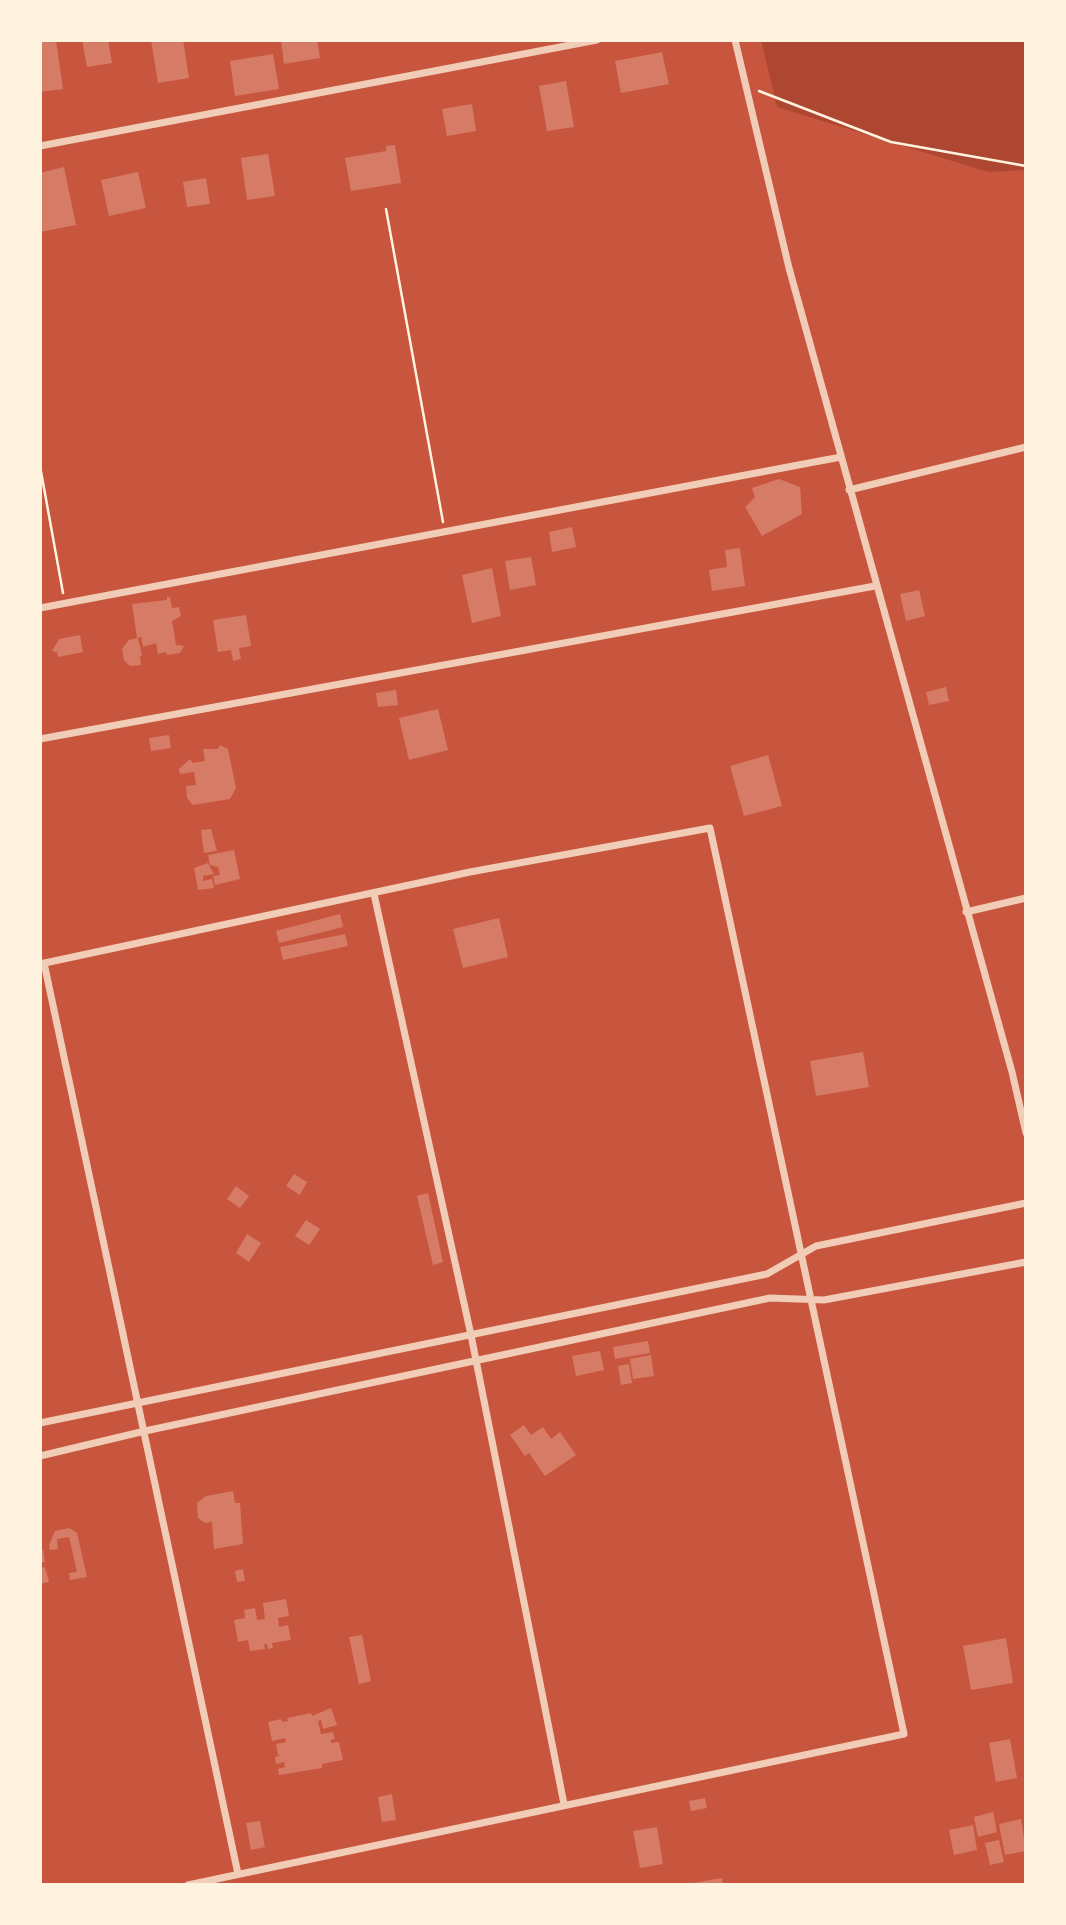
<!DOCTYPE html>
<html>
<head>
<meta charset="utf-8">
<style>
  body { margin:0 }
  #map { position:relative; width:1066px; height:1925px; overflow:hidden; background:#c8553d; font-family:Rubik,sans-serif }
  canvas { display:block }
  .frame { position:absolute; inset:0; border:42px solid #fff3e0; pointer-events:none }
</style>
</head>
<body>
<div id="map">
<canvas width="1066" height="1925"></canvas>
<div class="frame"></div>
</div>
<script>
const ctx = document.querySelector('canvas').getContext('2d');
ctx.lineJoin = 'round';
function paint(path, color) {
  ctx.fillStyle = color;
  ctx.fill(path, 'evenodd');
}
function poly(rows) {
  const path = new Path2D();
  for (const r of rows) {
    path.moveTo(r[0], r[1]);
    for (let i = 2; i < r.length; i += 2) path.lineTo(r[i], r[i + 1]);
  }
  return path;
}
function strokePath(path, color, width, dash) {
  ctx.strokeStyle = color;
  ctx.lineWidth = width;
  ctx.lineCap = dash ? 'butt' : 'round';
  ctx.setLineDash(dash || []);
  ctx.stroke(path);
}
const green = poly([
  [761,40,1026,40,1026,170,988,172,777,107]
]);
const building = poly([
  [40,40,56,40,63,89,40,92],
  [82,40,108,40,112,63,87,67],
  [151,40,183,40,189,78,158,83],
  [281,40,317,40,320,58,284,64],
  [662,52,669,84,621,93,615,61],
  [273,54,279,89,235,96,230,61],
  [566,81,574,127,547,131,539,86],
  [472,104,476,131,447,136,442,109],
  [395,145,401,183,351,191,345,158,386,151,386,146],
  [268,154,275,196,247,200,241,158],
  [64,167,76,225,40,232,40,173],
  [138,172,146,208,109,216,101,180],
  [206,178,210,204,187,207,183,182],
  [779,479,800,487,802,514,762,536,745,507,755,497,752,488],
  [572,527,576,547,552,552,549,532],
  [740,548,745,586,712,591,709,570,727,567,725,550],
  [531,557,536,585,510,590,505,561],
  [492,568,501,616,472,623,462,575],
  [919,590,925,616,906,621,900,594],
  [167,597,170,597,172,608,179,607,181,616,172,621,176,645,184,646,180,653,167,655,166,652,158,654,156,643,143,647,141,637,137,638,132,604,167,600],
  [246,615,251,646,239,648,241,659,233,661,231,650,218,652,213,620],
  [80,635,83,652,58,657,57,652,52,651,59,639],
  [138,638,142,655,140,656,141,665,130,666,124,660,122,649,129,640],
  [946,687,949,701,929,705,926,692],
  [396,690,398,705,378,707,376,693],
  [438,709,448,750,409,760,399,718],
  [169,735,171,748,151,751,149,738],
  [220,745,228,749,236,788,230,799,193,805,187,798,186,786,196,785,194,772,180,774,179,769,190,759,193,763,205,761,203,749,218,749],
  [768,755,782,806,744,816,730,766],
  [211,829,217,851,204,853,201,830],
  [234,850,240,879,215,885,213,876,220,875,218,867,210,865,208,855],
  [208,863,214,874,203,876,203,881,212,879,214,888,198,890,194,868],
  [340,914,343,927,279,943,276,931],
  [499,918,508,957,463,968,453,929],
  [345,934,348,946,283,960,280,947],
  [863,1052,869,1087,816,1096,810,1061],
  [294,1174,307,1182,300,1195,286,1186],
  [236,1186,249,1196,240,1208,227,1199],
  [428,1193,443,1262,433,1265,417,1196],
  [306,1220,320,1229,309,1245,295,1236],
  [247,1234,261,1243,249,1262,236,1253],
  [648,1341,650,1353,615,1359,613,1347],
  [600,1351,604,1370,576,1376,572,1356],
  [651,1355,654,1376,633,1379,630,1359],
  [629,1364,632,1383,621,1385,618,1366],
  [524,1425,531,1435,543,1427,551,1439,560,1432,576,1455,545,1476,529,1453,525,1456,510,1435],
  [233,1491,235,1503,240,1503,243,1544,214,1549,212,1522,205,1523,198,1518,197,1503,206,1496],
  [69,1528,77,1533,87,1577,70,1580,69,1573,77,1572,69,1537,57,1539,58,1549,50,1550,49,1545,55,1531],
  [40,1550,43,1550,45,1562,40,1563],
  [45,1567,49,1582,40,1584,40,1568],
  [243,1569,245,1581,237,1582,235,1571],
  [286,1599,289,1616,278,1618,279,1627,288,1625,291,1640,272,1643,273,1648,268,1649,267,1644,264,1644,265,1649,250,1651,248,1640,238,1642,234,1620,245,1618,244,1610,255,1608,257,1620,265,1619,263,1603],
  [362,1635,371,1681,359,1684,349,1637],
  [1006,1638,1013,1683,971,1690,963,1646],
  [331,1708,337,1725,323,1729,321,1720,318,1721,321,1734,333,1732,335,1739,331,1740,331,1743,339,1742,343,1760,322,1764,322,1768,279,1775,278,1769,285,1767,284,1762,276,1764,275,1757,282,1755,278,1755,276,1744,286,1742,285,1738,272,1741,268,1722,281,1719,282,1722,288,1721,287,1718,311,1713,312,1716],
  [1010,1739,1017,1778,996,1782,989,1743],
  [392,1794,396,1820,382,1822,378,1797],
  [705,1798,707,1808,691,1811,689,1801],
  [993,1812,997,1832,978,1837,974,1817],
  [1021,1819,1026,1851,1005,1855,999,1824],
  [260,1821,265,1847,251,1850,246,1823],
  [973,1825,977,1850,954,1855,949,1830],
  [657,1827,663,1864,640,1868,633,1831],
  [999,1840,1004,1862,990,1865,985,1843],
  [722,1878,723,1885,693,1885,693,1883]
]);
const path = poly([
  [759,91,891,142,1026,166],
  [386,209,443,522],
  [40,466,63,593]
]);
const minor = poly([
  [735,40,789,268,1012,1072,1026,1133],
  [40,146,597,40],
  [849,490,1026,447],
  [40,608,841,457],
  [40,739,875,586],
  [374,894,471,1335,564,1804],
  [966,912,1026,898],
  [44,963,238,1874],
  [40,964,470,872,710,828,904,1734,188,1885],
  [40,1423,767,1274,816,1246,1026,1203],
  [40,1456,145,1431,770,1298,824,1300,1026,1262]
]);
paint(green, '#ae4732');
paint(building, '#d67c66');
strokePath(path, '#fff3e0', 2.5);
strokePath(minor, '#f1ccb7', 7);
</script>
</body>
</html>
